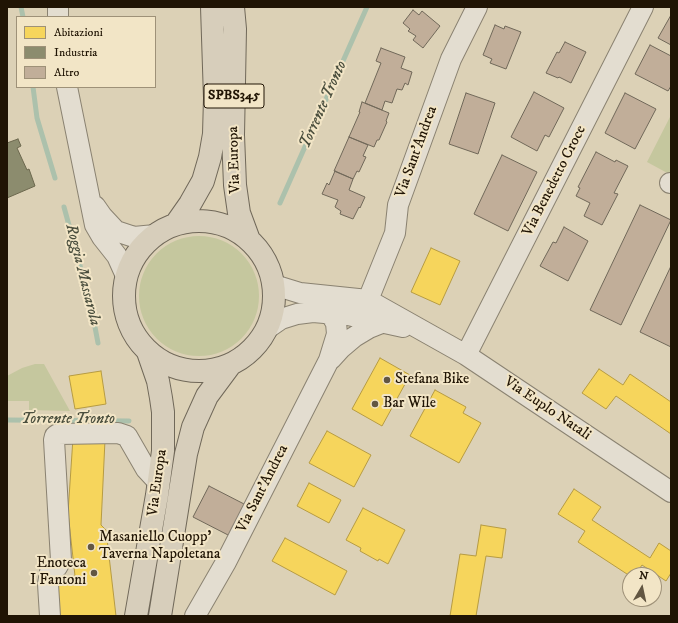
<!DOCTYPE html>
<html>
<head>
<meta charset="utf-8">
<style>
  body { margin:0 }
  #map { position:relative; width:678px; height:623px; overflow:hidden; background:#dcd1b6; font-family:"IM FELL DW Pica",serif }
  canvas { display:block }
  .frame { position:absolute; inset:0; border:8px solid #201404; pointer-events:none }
  .legend { position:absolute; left:16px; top:16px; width:140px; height:72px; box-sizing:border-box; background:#f2e5c6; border:1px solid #9e9178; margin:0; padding:5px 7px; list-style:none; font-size:12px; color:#201404 }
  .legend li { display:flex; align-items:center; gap:8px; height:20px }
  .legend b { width:20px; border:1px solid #9e9178 }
  .north { position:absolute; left:622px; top:567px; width:40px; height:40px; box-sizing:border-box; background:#f2e5c6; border:1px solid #9e9178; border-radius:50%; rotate:9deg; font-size:11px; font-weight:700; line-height:16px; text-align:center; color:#201404 }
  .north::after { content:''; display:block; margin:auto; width:14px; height:18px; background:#625642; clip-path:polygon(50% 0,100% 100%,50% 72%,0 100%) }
</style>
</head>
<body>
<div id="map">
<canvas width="678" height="623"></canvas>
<div class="frame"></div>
<ul class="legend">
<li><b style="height:11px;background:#f6d55c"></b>Abitazioni</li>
<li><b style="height:11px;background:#8c8c6e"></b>Industria</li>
<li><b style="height:11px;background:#c1ae99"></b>Altro</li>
</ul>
<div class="north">N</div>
</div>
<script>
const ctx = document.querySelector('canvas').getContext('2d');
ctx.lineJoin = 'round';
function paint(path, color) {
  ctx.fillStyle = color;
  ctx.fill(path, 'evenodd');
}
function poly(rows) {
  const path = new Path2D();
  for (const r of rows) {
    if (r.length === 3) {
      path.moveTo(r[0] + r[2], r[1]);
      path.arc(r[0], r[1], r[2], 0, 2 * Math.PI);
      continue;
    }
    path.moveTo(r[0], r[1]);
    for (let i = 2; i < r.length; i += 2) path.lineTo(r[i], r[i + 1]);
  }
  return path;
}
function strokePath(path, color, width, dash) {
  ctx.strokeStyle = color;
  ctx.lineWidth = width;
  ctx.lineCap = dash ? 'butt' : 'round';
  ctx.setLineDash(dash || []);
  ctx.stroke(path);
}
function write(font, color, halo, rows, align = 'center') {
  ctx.font = font + ' "IM FELL DW Pica",serif';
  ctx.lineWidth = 4;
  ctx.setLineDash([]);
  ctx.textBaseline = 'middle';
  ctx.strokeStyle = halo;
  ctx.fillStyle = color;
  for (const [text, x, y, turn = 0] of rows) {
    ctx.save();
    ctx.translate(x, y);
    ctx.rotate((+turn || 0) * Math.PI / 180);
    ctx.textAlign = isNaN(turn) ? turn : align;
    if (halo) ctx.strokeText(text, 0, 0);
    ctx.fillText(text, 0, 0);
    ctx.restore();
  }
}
const green = poly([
  [671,115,671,175,647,162],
  [199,296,60],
  [35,364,44,364,70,411,29,410,29,401,7,401,7,376,22,368]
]);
const homes = poly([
  [431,248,460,261,440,305,411,292,431,248],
  [380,358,410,375,382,426,352,409,380,358],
  [599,369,623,385,630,374,671,402,671,434,616,396,606,409,582,393,599,369],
  [101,371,106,404,75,409,69,376,101,371],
  [435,390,466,407,463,413,481,423,459,463,410,436,435,390],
  [327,431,371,455,354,487,309,463,327,431],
  [73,438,105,440,101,525,106,530,116,616,56,616,53,579,75,576,68,513,73,438],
  [309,483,341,500,329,523,297,506,309,483],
  [574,489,601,507,592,520,650,558,659,543,671,551,671,573,666,581,642,565,635,575,630,576,578,542,585,531,558,514,574,489],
  [363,508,405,530,388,564,379,559,378,561,360,551,361,548,346,540,363,508],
  [481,525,506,529,502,558,486,556,476,616,450,616,460,554,476,556,481,525],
  [285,538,347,571,335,595,272,561,285,538]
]);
const industry = poly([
  [18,139,21,146,17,148,27,170,29,169,35,186,7,198,7,143,18,139]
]);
const stream = poly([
  [21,7,23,17],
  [33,87,37,118,55,178],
  [280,203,367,7],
  [64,207,91,306,98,343],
  [7,420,129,421]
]);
const building = poly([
  [413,10,419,15,422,11,440,26,423,48,413,40,416,36,408,31,410,29,403,23,413,10],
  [671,15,671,45,658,38,671,15],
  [495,25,504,29,505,26,521,32,506,69,490,63,492,59,483,55,495,25],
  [565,42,586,52,571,83,559,77,558,78,546,73,557,52,559,53,565,42],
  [650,45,671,56,671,86,668,91,635,74,650,45],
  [381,48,405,57,401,68,412,72,408,85,405,83,402,90,397,89,392,103,385,101,382,110,365,103,381,63,376,61,381,48],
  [534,92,564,108,549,137,545,135,537,151,511,137,534,92],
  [466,93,495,103,478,154,449,144,466,93],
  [625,93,656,109,635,149,605,133,625,93],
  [362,102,389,113,386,121,387,122,379,140,377,140,374,147,349,137,360,112,359,112,362,102],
  [349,137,368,145,363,156,366,157,359,172,357,171,353,179,334,171,349,137],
  [596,152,615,162,616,160,628,166,614,193,618,194,602,225,584,216,590,203,576,196,580,188,578,187,596,152],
  [502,155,537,172,508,231,474,214,502,155],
  [335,171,353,179,349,190,365,197,360,208,359,207,353,219,340,214,341,211,335,207,338,200,322,194,327,183,329,185,335,171],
  [640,205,671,220,621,325,590,310,640,205],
  [564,227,588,241,568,281,540,266,553,242,556,243,564,227],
  [671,266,671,347,640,332,671,266],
  [209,486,246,505,230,536,193,517,209,486]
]);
const street = poly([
  [58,7,58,17],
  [67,87,95,225,102,237,117,256,126,276],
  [670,183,671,183],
  [95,206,102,216,116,231,134,237,155,235],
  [274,285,300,293,368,300,466,355,671,492],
  [368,300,395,233,398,205,451,59,477,7],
  [268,328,281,319,297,314,313,312,348,315,403,327],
  [466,355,643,7],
  [331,359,341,348,354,337,369,328,384,322],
  [50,616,48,584,50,572,57,567,61,560,54,440,55,436,58,434,118,433,127,436,146,469,159,483],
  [195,616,226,562,329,360,337,334,336,323,330,313]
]);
const primary = poly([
  [233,7,235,29,233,135,235,185,239,213,249,240],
  [199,296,75],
  [176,224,190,204,203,181,210,157,214,134,215,98,212,7],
  [136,616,157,495,163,451,163,412,161,398,158,381,148,352],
  [160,616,186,454,193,427,207,396,230,365]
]);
const markers = [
  [387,380,4,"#625642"],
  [375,404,4,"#625642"],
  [91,547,4,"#625642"],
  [94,573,4,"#625642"]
];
const shields = [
  [234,96,60]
];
const shieldNames = [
  ["SPBS345",234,96]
];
const streetNames = [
  ["Via Sant'Andrea",417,152,-70],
  ["Via Europa",235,160,-92],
  ["Via Benedetto Croce",555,181,-63],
  ["Via Euplo Natali",547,409,34],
  ["Via Europa",158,483,-82],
  ["Via Sant'Andrea",263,489,-63]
];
const poiNames = [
  ["Stefana Bike",395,380],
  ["Bar Wile",383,404],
  ["Masaniello Cuopp'",99,538],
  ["Taverna Napoletana",99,555],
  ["Enoteca",86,564,"right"],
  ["I Fantoni",86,581,"right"]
];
const waterNames = [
  ["Torrente Tronto",324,105,-66],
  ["Roggia Massarola",82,275,76],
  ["Torrente Tronto",68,420]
];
paint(green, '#c5c79e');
paint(homes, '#f6d55c');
strokePath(homes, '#b69b42', 1);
paint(industry, '#8c8c6e');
strokePath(industry, '#6c684e', 1);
strokePath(stream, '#acc1ac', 5);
paint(building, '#c1ae99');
strokePath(building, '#706859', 1);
strokePath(street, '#8a8271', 22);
strokePath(primary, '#706859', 24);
strokePath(street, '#e3ddd0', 20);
strokePath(primary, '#d7cebb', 22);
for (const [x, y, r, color] of markers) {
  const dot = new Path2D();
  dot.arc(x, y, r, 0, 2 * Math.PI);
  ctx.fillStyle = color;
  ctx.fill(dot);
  strokePath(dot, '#f2e5c6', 1.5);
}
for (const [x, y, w] of shields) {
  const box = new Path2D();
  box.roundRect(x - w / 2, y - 12, w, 24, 3);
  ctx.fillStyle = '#f2e5c6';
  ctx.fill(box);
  strokePath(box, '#201404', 1);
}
write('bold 14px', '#201404', null, shieldNames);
write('15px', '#201404', '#f2e5c6', streetNames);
write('15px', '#201404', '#f2e5c6', poiNames, 'left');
write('italic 16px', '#4a4e3d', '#f2e5c6', waterNames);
</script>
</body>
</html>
